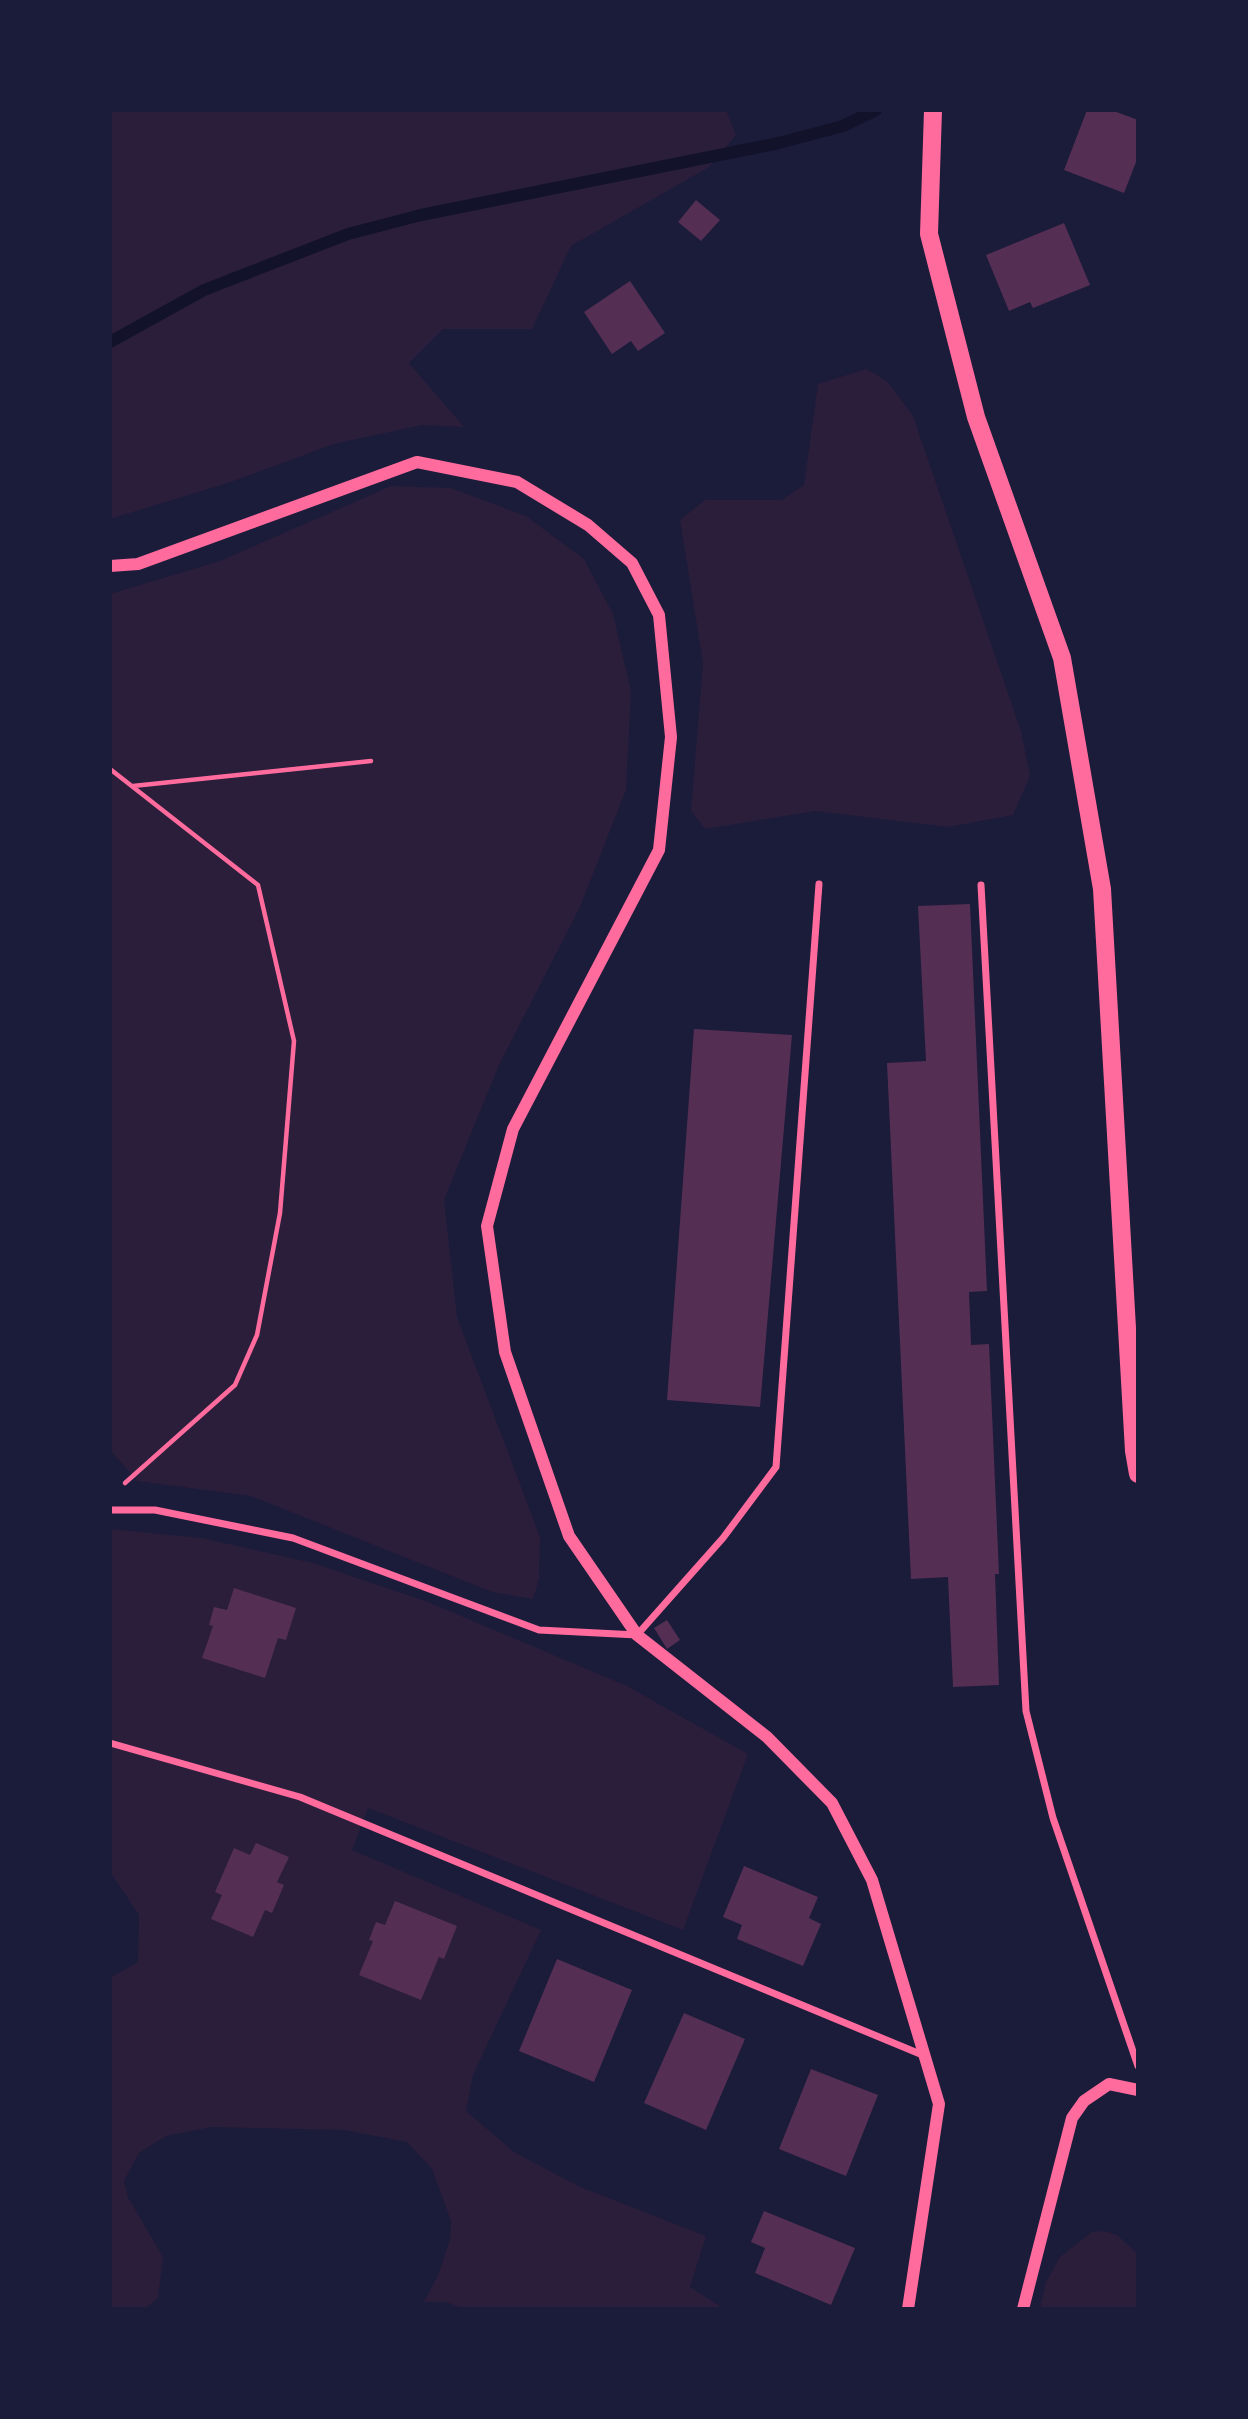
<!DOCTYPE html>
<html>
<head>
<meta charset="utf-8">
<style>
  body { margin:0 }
  #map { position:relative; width:1248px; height:2419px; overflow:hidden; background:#1b1b3a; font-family:"Fira Sans Condensed",sans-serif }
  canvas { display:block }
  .frame { position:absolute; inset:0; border:112px solid #1b1b3a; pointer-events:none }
</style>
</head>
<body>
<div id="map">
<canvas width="1248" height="2419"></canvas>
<div class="frame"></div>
</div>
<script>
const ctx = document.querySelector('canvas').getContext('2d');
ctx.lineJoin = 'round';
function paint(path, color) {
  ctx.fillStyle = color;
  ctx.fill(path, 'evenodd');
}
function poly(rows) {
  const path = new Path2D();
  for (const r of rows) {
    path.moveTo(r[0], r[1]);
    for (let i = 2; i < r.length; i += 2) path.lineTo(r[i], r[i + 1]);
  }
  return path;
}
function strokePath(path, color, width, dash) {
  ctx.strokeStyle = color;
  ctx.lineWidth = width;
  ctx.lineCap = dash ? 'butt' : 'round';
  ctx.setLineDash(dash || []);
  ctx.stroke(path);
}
const green = poly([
  [110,110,726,110,736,135,709,167,571,246,532,329,443,329,409,363,464,427,422,425,334,444,228,483,110,519],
  [866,369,887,381,913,416,1021,731,1030,776,1013,815,948,827,815,811,705,829,691,811,703,663,680,520,705,500,782,500,804,485,818,384],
  [391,486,451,488,526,516,584,559,613,614,631,691,626,790,580,907,499,1065,444,1200,457,1317,540,1537,539,1579,533,1599,492,1592,251,1496,137,1481,110,1450,110,594,220,561],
  [110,1529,202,1538,313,1563,428,1602,627,1686,748,1754,683,1930,368,1808,352,1850,541,1930,473,2075,466,2111,514,2152,578,2186,706,2236,690,2287,724,2309,463,2309,447,2302,424,2302,439,2273,450,2239,451,2221,432,2169,407,2142,343,2130,211,2127,166,2136,139,2153,124,2181,128,2197,163,2257,158,2298,145,2309,110,2309,110,1978,138,1962,139,1915,110,1872],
  [1105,2231,1117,2235,1138,2254,1138,2309,1040,2309,1046,2282,1060,2257,1092,2232]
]);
const stream = poly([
  [110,342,204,290,348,234,421,215,779,143,843,126,876,110]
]);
const building = poly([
  [1087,110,1111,110,1138,120,1138,157,1124,193,1064,170],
  [696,200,720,220,701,241,678,222],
  [1064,223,1090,285,1033,308,1030,302,1009,311,986,255],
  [630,281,665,333,638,351,631,341,612,354,584,312],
  [970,904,987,1291,969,1292,971,1345,989,1344,999,1574,995,1574,999,1685,953,1687,948,1577,911,1579,887,1063,926,1061,918,906],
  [694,1029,792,1035,760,1407,667,1400],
  [234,1588,296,1608,286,1640,278,1638,265,1678,202,1658,213,1626,209,1625,214,1607,227,1610],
  [667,1620,680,1640,667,1649,654,1628],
  [256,1843,289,1857,277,1882,284,1885,272,1913,265,1910,253,1937,211,1919,222,1895,215,1892,234,1848,250,1855],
  [744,1866,818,1897,809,1918,821,1924,803,1966,737,1939,742,1925,723,1917],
  [395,1901,457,1926,444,1959,439,1957,421,2000,359,1975,373,1941,369,1940,376,1922,385,1925],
  [557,1959,632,1990,594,2082,519,2051],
  [684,2013,745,2039,706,2130,644,2103],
  [811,2069,878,2095,846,2176,779,2149],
  [764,2211,855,2248,831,2305,755,2273,765,2248,751,2242]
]);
const path = poly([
  [110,769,258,885,294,1041,280,1213,257,1335,235,1385,125,1483],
  [133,786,371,761]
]);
const minor = poly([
  [981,885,1026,1711,1053,1818,1138,2066],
  [110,1510,155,1510,293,1538,539,1630,637,1635,723,1538,776,1467,819,884],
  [110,1743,300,1797,925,2056]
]);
const tertiary = poly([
  [110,566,138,564,417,462,517,482,588,525,632,563,659,615,671,737,659,850,513,1129,487,1226,505,1352,569,1536,637,1635,767,1737,832,1803,872,1880,939,2104,908,2309],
  [1023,2309,1072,2118,1084,2101,1109,2084,1138,2090]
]);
const primary = poly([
  [933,110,929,234,976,417,1062,658,1102,889,1134,1451,1138,1474]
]);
paint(green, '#2a1e3b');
strokePath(stream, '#12122b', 12);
paint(building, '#542f53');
strokePath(path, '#ff6b9d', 4.5);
strokePath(minor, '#ff6b9d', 7);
strokePath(tertiary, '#ff6b9d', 12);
strokePath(primary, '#ff6b9d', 18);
</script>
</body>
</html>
